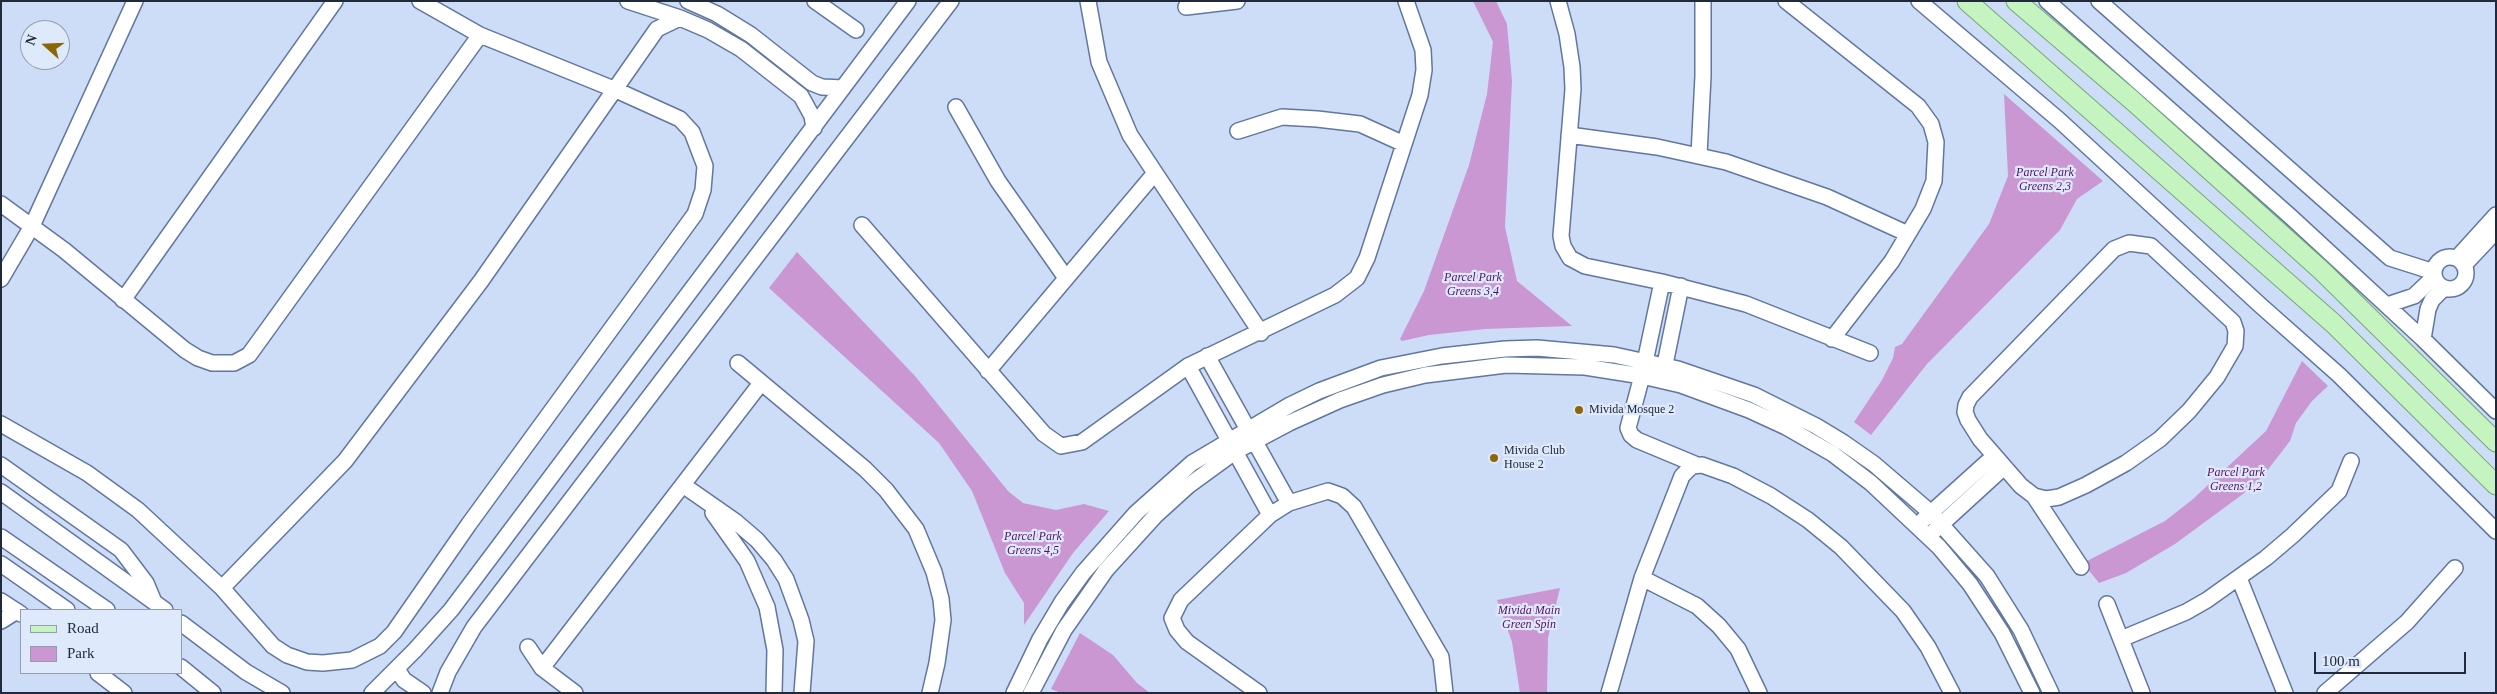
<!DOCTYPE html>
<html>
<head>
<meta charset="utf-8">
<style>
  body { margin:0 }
  #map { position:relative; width:2497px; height:694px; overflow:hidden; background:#cdddf8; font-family:"Times New Roman",serif }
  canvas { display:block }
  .frame { position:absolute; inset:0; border:2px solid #202a3b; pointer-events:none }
  .legend { position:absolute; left:20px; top:609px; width:162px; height:65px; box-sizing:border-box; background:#dfe9fc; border:1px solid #939daf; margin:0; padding:6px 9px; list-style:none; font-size:15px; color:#202a3b }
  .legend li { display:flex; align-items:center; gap:10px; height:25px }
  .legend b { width:25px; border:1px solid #939daf }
  .north { position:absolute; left:20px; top:20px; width:50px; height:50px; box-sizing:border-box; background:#dfe9fc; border:1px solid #939daf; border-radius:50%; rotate:290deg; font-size:14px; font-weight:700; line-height:20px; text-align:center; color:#202a3b }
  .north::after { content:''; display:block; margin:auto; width:18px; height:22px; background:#8c6607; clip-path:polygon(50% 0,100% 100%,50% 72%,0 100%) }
  .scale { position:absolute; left:2314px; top:652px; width:152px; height:22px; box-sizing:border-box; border:2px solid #202a3b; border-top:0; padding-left:6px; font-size:15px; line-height:18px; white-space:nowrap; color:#202a3b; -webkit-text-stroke:4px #dfe9fc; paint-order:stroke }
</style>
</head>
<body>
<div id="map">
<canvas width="2497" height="694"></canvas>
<div class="frame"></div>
<ul class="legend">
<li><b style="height:6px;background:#c6f4c1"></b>Road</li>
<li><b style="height:14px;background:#ca97d2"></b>Park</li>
</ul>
<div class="north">N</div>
<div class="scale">100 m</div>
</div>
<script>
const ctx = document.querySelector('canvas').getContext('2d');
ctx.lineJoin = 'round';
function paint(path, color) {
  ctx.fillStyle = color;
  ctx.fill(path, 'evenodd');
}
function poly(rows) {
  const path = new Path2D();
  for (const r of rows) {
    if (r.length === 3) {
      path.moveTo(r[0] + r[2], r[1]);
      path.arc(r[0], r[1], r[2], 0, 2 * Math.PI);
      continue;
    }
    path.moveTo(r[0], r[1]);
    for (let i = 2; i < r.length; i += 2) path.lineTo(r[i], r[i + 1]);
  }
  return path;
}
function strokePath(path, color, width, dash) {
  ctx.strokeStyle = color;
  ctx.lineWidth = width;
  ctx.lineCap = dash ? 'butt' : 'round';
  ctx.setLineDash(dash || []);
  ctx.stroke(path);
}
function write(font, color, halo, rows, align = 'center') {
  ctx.font = font + ' "Times New Roman",serif';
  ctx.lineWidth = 4.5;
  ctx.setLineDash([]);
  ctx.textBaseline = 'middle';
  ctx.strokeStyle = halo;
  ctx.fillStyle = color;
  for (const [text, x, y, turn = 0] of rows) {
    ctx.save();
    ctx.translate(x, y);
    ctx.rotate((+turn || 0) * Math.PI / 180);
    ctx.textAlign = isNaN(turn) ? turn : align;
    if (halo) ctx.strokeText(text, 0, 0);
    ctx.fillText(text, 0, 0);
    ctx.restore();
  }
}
const green = poly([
  [1473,1,1496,1,1507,24,1512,81,1505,227,1517,281,1572,326,1485,329,1429,335,1402,341,1400,339,1424,291,1469,165,1487,94,1493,42],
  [2004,94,2103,181,2077,199,2060,230,1927,364,1871,435,1854,422,1882,380,1893,358,1895,347,1902,344,1989,224,2008,176],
  [797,252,915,376,1008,491,1023,503,1056,510,1084,504,1109,511,1073,553,1024,625,1024,603,1005,573,972,491,939,443,769,288],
  [2302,361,2328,386,2312,401,2296,423,2290,441,2263,476,2243,494,2175,544,2126,573,2099,583,2083,563,2165,521,2193,499,2266,431],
  [1560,588,1548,638,1547,693,1520,693,1512,642,1497,600],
  [1080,633,1113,655,1137,683,1150,693,1061,693,1051,689]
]);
const minor = poly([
  [628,1,680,18,708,30,741,49,801,96,812,116,814,128],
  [688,1,717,14,751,35,812,83,822,87,843,88],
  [815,1,856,30],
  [1088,1,1099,62,1130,135,1261,333],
  [1558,1,1567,34,1572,67,1573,89,1561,236,1563,246,1570,258,1585,266,1662,282,1746,304,1870,353],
  [1786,1,1918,106,1931,124,1936,142,1934,181,1923,209,1892,261,1832,339],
  [1919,1,2059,120,2260,305,2339,375,2496,531],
  [2047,1,2291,217,2423,339,2496,411],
  [2099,1,2390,258,2434,272],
  [1186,7,1237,1],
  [956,107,998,181,1066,278],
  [1238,131,1282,117,1317,119,1360,124,1404,144],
  [1569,135,1657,147,1726,162,1827,197,1908,234],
  [1699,155,1703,76,1703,1],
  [1,204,64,250,185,350,198,358,212,363,234,363,249,355,480,35],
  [862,225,1044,434,1061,446,1082,442,1188,366,1335,295,1357,278,1367,258,1420,95,1424,70,1423,50,1406,1],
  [2129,243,2151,246,2233,322,2236,331,2235,346,2217,377,2189,411,2160,439,2126,463,2086,485,2059,497,2046,499,2034,496,2021,486,1980,439,1968,420,1965,412,1966,405,1970,397,2114,249,2129,243],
  [2450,273,16],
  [2457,258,2496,215],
  [2464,265,2496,231],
  [1,279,32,226,135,1],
  [1662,282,1642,376,1628,428,1631,435,1637,440,1697,465],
  [123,300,335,1],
  [2387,305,2414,296,2434,277],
  [2423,339,2428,309,2432,300,2443,289],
  [1207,356,1289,503],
  [738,363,865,469,886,490,916,529,934,572,941,599,943,620,937,663,930,693],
  [1188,366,1270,515],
  [988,371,1155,173],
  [1663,374,1681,286],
  [1,424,87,473,138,510,222,588,273,646,287,655,307,662,323,663,352,660,380,646,394,632,469,524,695,214,703,190,705,166,692,132,680,119,616,90,480,35,420,1],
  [1,465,121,550,146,583,154,602],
  [683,485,736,522,757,540,774,560,786,579,801,620,806,641,802,693],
  [1,492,165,610],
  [2034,496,2081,567],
  [713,513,747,561,767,607,775,650,774,693],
  [1923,520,1994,456],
  [1934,531,2004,467],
  [1,537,107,610],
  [1,564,67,610],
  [1642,578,1697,606,1719,626,1738,649,1759,693],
  [2239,578,2285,693],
  [222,588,345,461,481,281,657,29,680,18],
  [1,601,21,614],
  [2107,604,2142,693],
  [1,621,17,611],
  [181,623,246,672,282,693],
  [2121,639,2186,612,2207,600,2266,558,2293,535,2339,491,2351,461],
  [528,647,542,668,575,693],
  [181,667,213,693],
  [542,668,761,383],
  [397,669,404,680,423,693],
  [98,673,124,693],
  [372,693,415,650,451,610,908,1],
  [440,693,448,672,474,627,951,1],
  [1014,693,1040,639,1062,602,1083,573,1136,513,1192,463,1290,405,1319,391,1381,368,1442,356,1505,349,1537,348,1614,355,1678,369,1754,395,1816,426,1844,443,1874,464,1930,512,1987,576,2021,630,2051,693],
  [1031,693,1064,630,1106,570,1156,515,1188,486,1236,451,1289,423,1340,400,1383,385,1425,375,1506,365,1585,367,1642,376,1681,385,1749,410,1786,427,1833,454,1871,483,1939,547,1970,584,2002,633,2032,693],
  [1259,693,1187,642,1177,630,1172,618,1181,600,1270,515,1289,503,1328,491,1342,496,1354,507,1441,657,1445,693],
  [1609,693,1642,578,1682,476,1692,466,1702,465,1733,476,1771,496,1808,520,1841,547,1903,611,1928,647,1952,693],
  [2325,693,2407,622,2455,568]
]);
const major = poly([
  [1967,1,2334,324,2496,485],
  [2016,1,2133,101,2322,271,2496,442]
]);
const markers = [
  [1579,410,5,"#8c6607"],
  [1494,458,5,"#8c6607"]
];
const parkNames = [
  ["Parcel Park",2045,173],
  ["Greens 2,3",2045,187],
  ["Parcel Park",1473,278],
  ["Greens 3,4",1473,292],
  ["Parcel Park",2236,473],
  ["Greens 1,2",2236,487],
  ["Parcel Park",1033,537],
  ["Greens 4,5",1033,551],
  ["Mivida Main",1529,611],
  ["Green Spin",1529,625]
];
const poiNames = [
  ["Mivida Mosque 2",1589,410],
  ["Mivida Club",1504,451],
  ["House 2",1504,465]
];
paint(green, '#ca97d2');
strokePath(minor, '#6177a0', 18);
strokePath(major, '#73a977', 21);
strokePath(minor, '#fff', 15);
strokePath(major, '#c6f4c1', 19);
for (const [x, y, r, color] of markers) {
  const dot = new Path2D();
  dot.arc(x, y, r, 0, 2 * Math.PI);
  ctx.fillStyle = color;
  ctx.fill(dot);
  strokePath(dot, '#dfe9fc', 2);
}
write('italic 12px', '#570f62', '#dfe9fc', parkNames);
write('12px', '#202a3b', '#dfe9fc', poiNames, 'left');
</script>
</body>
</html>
